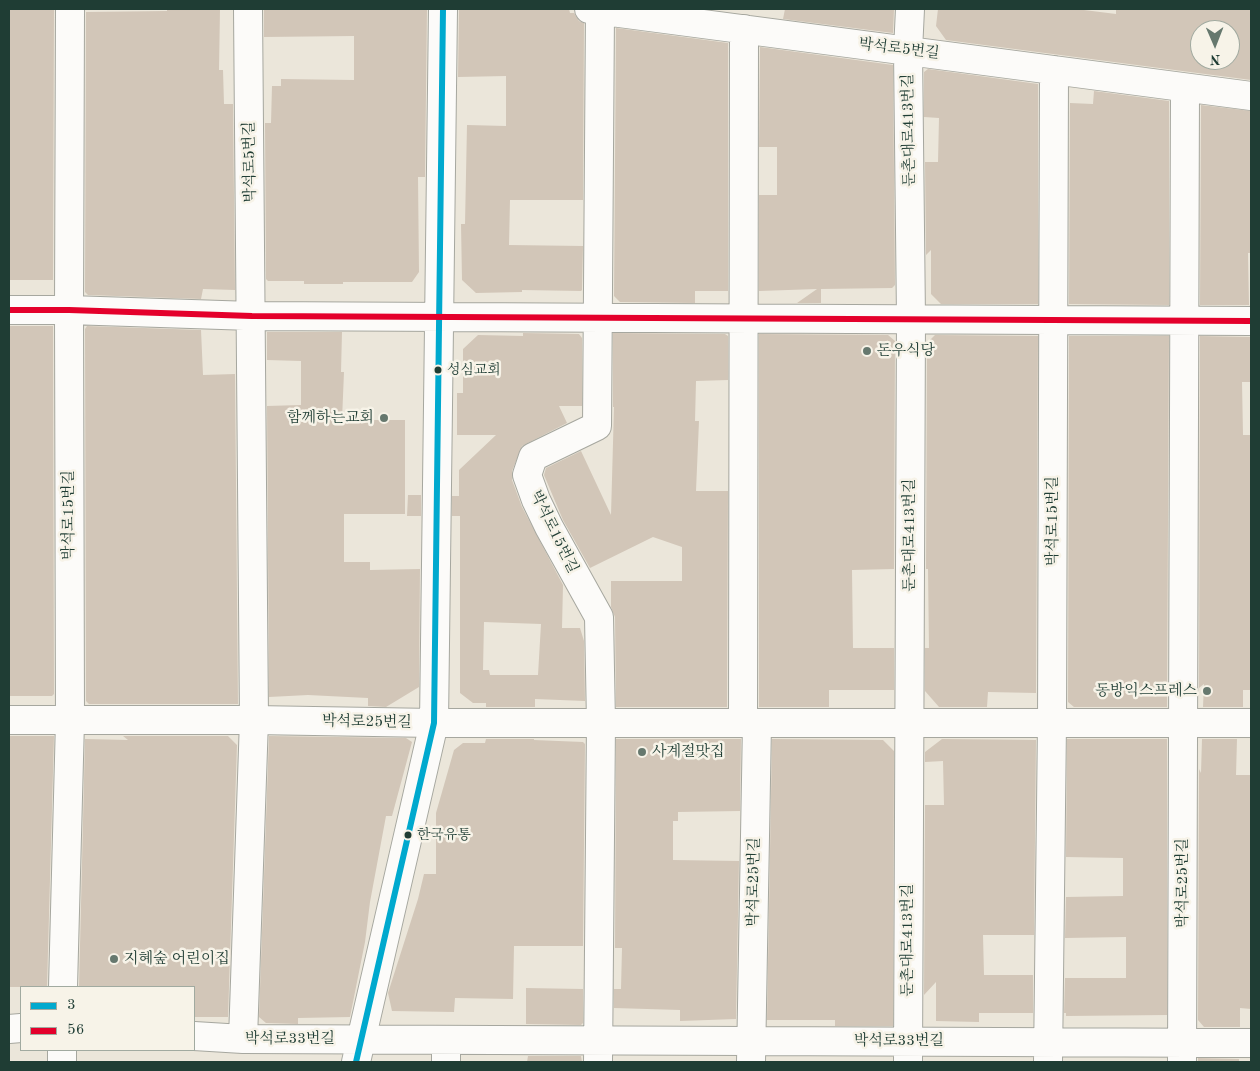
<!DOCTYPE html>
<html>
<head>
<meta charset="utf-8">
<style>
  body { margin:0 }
  #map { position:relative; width:1260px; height:1071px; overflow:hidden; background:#ebe6da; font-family:"Old Standard TT",serif }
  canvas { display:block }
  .frame { position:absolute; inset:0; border:10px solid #1f3d34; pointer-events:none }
  .legend { position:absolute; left:20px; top:986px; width:175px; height:65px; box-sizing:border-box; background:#f7f3e8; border:1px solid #a1aaa0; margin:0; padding:6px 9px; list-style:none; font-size:15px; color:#1f3d34 }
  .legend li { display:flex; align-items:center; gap:10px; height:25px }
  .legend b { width:25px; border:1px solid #a1aaa0 }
  .north { position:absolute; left:1190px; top:20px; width:50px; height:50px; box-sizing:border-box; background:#f7f3e8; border:1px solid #a1aaa0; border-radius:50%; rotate:179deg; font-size:14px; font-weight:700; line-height:20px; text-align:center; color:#1f3d34 }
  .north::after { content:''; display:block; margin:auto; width:18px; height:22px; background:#66786e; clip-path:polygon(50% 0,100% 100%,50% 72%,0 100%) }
</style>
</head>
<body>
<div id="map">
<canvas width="1260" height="1071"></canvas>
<div class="frame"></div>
<ul class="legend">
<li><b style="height:6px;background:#00a9ce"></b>3</li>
<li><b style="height:6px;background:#e4002b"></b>56</li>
</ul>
<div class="north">N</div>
</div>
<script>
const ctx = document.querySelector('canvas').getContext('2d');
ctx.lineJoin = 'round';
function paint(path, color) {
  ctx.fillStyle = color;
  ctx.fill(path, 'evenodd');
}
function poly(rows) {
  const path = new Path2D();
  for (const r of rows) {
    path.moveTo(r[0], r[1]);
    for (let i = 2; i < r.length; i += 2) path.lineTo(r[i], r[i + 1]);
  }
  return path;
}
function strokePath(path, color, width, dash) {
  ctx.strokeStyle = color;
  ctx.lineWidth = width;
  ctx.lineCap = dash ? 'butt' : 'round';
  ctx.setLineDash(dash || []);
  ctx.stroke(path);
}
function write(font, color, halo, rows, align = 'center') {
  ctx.font = font + ' "Old Standard TT","Noto Serif KR",serif';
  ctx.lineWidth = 5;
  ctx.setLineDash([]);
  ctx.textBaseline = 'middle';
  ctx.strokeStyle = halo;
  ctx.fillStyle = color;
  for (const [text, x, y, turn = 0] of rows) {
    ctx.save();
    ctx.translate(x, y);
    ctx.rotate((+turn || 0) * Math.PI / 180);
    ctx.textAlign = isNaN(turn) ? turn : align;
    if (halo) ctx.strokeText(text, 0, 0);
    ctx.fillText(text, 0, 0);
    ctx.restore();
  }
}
const building = poly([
  [9,9,54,9,53,280,9,280],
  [167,9,220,9,219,70,223,70,224,104,233,104,235,290,203,289,201,299,88,295,85,292,86,12,167,11],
  [310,9,427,9,425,177,418,177,419,272,412,282,343,282,343,284,304,284,304,281,268,281,266,279,265,123,271,123,272,86,281,86,281,79,354,80,354,36,264,37,264,10],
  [459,9,569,9,570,13,574,13,579,21,584,23,583,200,510,200,509,245,583,246,582,290,581,291,522,290,522,292,476,293,462,280,461,224,465,224,467,125,506,126,506,76,458,77],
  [785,9,894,9,893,33,783,19],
  [938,9,1076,9,1116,14,1116,9,1251,9,1251,80,946,40,936,26],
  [1200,30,1230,30,1230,60,1200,60],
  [616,28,728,43,728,291,695,291,695,303,620,302,614,296],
  [760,47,893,65,895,285,892,288,821,289,821,303,797,303,817,289,759,291,759,195,777,195,777,147,759,147],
  [928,69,1038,84,1038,304,941,304,931,294,931,250,926,255,925,162,938,162,939,118,924,117,924,72],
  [1094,91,1169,101,1169,305,1069,304,1070,103,1093,104],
  [1201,105,1251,111,1251,253,1248,253,1249,305,1200,305],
  [9,326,53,326,54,694,52,696,9,696],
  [87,326,201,330,203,375,235,374,238,704,89,704,86,701,85,329],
  [267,332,342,332,341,372,344,372,342,420,405,420,405,514,344,514,344,562,370,562,370,570,420,569,419,687,386,707,368,706,368,698,308,695,269,697,267,406,301,405,301,361,267,360],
  [523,333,579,334,582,338,582,406,559,406,567,423,522,446,512,471,512,480,522,507,563,585,562,628,580,628,584,641,585,701,535,699,535,707,486,707,486,703,473,703,460,693,460,516,452,516,452,496,459,496,459,470,496,435,457,435,457,393,463,393,463,349,478,335,523,336],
  [484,622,541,624,538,675,490,675,489,670,483,670],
  [613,333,725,334,728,336,728,380,696,381,695,421,699,421,696,491,728,491,727,707,616,707,615,617,611,607,611,581,682,581,682,547,653,537,590,568,563,520,544,475,546,468,581,451,611,515,614,407,613,407],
  [759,334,888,335,895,341,894,569,852,570,853,648,894,648,894,690,829,690,829,707,759,707],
  [935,335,1038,336,1036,693,988,692,987,707,939,707,925,691,925,648,929,648,928,569,926,569,927,343],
  [1069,336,1169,336,1167,707,1074,707,1068,702],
  [1200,336,1250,337,1251,341,1251,382,1242,382,1243,435,1251,435,1251,690,1243,690,1243,707,1203,707,1204,684,1199,688],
  [408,495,421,495,421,516,407,516],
  [9,736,54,736,47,987,9,987],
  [123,736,228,736,237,745,228,1017,194,1017,194,987,79,987,85,739,128,740],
  [269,736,406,738,412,742,392,816,386,816,370,902,365,942,350,1017,298,1018,298,1024,266,1023,259,1017],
  [486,739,534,739,534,740,583,742,585,744,583,946,514,946,513,999,455,998,454,1012,392,1011,388,993,418,899,424,874,436,874,436,813,454,750,463,743,485,743],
  [616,739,741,739,740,811,678,812,678,821,673,821,673,860,739,861,736,1019,680,1021,680,1010,614,1008,614,989,621,989,622,948,615,948],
  [772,739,883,740,894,751,893,1026,835,1026,835,1020,767,1020],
  [942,739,1036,740,1034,935,983,935,984,975,1033,975,1033,1013,979,1013,979,1022,936,1021,936,982,924,995,925,805,944,805,943,761,925,762,925,752],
  [1067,739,1167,739,1167,1015,1066,1016,1066,1013,1064,1013,1065,978,1126,978,1126,937,1065,938,1066,897,1123,896,1123,858,1066,857],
  [1202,739,1237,739,1236,775,1251,775,1251,1009,1240,1008,1240,1027,1204,1027,1198,1020,1199,769,1201,773],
  [526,988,583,989,583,1023,581,1025,526,1024],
  [528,1056,581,1056,582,1062,527,1062],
  [1198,1058,1239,1059,1239,1062,1198,1062]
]);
const minor = poly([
  [589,9,1251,96],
  [9,310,69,310,252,316,1251,321],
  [9,720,254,720,434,723,1251,723],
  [743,723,744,29],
  [63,987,70,721,69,310,70,9],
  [9,1029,21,1028],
  [194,1036,243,1039,1251,1043],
  [243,1039,254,720,248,9],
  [62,1062,62,1050],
  [356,1062,434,723,443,9],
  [446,1062,446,1040],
  [598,1062,601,723,599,617,549,527,536,500,527,475,533,457,597,426,600,11],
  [751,1062,757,723],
  [908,1062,911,319,908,51,910,9],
  [1048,1062,1052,723,1054,70],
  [1182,1062,1185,88]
]);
const bus1 = poly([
  [356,1062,434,723,443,9]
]);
const bus2 = poly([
  [9,310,69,310,252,316,1251,321]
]);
const markers = [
  [867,351,5,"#66786e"],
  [438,370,4.5,"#1f3d34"],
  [384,418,5,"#66786e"],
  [1207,691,5,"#66786e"],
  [642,752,5,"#66786e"],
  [408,835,4.5,"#1f3d34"],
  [114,959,5,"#66786e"]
];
const busNames = [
  ["성심교회",447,370],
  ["한국유통",417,835]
];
const streetNames = [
  ["박석로5번길",899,49,7],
  ["둔촌대로413번길",909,130,-91],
  ["박석로5번길",250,162,-91],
  ["박석로15번길",69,515,-90],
  ["박석로15번길",1053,521,-90],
  ["박석로15번길",554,532,64],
  ["둔촌대로413번길",910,535,-90],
  ["박석로25번길",367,722,1],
  ["박석로25번길",754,882,-89],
  ["박석로25번길",1183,883,-90],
  ["둔촌대로413번길",908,940,-90],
  ["박석로33번길",290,1039],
  ["박석로33번길",899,1041]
];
const poiNames = [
  ["돈우식당",877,351],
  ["함께하는교회",374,418,"right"],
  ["동방익스프레스",1197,691,"right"],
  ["사계절맛집",652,752],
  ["지혜숲 어린이집",124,959]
];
paint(building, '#d2c6b8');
strokePath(minor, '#a6a79f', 30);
strokePath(minor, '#fcfbf9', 28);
strokePath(bus1, '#00a9ce', 6);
strokePath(bus2, '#e4002b', 6);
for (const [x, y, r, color] of markers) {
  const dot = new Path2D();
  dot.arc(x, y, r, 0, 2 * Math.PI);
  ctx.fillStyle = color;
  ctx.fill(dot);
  strokePath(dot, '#f7f3e8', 2);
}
write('14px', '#1f3d34', '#f7f3e8', busNames, 'left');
write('15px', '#1f3d34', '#f7f3e8', streetNames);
write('15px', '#1f3d34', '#f7f3e8', poiNames, 'left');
</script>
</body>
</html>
